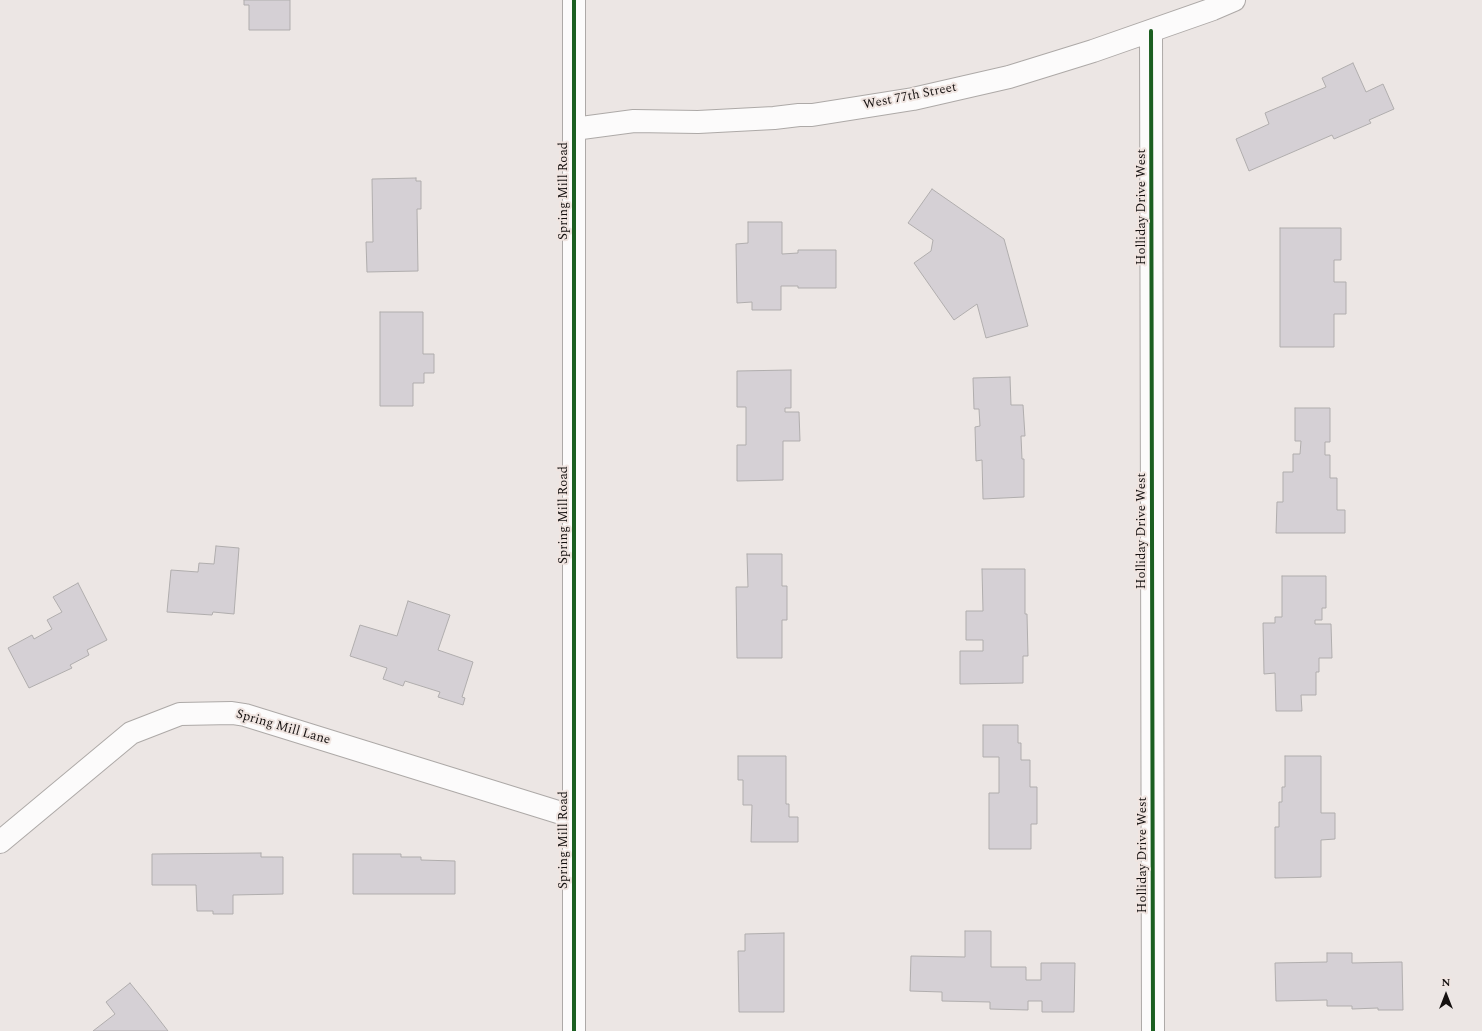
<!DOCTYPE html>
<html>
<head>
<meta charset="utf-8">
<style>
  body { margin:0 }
  #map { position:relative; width:1482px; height:1031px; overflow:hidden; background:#ece6e4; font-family:Spectral,serif }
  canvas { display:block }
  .north { position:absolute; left:1426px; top:975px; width:40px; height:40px; -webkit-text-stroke:3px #f0e5e1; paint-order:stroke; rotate:0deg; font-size:11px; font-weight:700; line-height:16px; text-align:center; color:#151110 }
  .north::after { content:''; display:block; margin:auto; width:14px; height:18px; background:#151110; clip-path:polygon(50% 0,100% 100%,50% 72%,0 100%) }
</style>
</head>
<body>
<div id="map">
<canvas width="1482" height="1031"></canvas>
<div class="north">N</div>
</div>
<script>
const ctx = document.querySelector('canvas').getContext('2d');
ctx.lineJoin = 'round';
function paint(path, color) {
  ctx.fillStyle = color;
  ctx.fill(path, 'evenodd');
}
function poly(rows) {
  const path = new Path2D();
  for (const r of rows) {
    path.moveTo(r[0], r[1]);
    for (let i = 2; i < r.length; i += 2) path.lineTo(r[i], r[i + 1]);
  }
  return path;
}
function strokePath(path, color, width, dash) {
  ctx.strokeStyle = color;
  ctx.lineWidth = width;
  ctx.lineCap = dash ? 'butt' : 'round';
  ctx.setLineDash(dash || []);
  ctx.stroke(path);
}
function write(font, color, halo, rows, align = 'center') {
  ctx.font = font + ' Spectral,serif';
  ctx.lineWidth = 4;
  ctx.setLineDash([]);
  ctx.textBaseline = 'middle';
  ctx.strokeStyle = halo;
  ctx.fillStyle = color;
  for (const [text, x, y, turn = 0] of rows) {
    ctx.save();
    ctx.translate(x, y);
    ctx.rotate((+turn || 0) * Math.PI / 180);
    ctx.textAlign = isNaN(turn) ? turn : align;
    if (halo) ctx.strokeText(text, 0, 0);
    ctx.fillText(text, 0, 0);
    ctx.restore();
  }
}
const building = poly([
  [244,0,290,0,290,30,249,30,249,5,244,5,244,0],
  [1353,63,1366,92,1383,84,1394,109,1369,120,1371,123,1334,139,1332,135,1249,171,1236,139,1269,124,1265,113,1326,87,1322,78,1353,63],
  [416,178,416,181,421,181,421,209,417,209,418,271,367,272,366,242,373,242,372,179,416,178],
  [932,189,1004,239,1028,326,986,338,977,304,954,320,914,263,931,251,933,240,908,223,932,189],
  [748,222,782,222,782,254,798,253,798,250,836,250,836,288,798,288,798,286,781,286,781,310,752,310,752,302,737,303,736,244,748,243,748,222],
  [1280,228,1341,228,1341,260,1334,260,1334,282,1346,282,1346,314,1334,314,1334,347,1280,347,1280,228],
  [380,312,423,312,423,354,434,354,434,373,424,373,424,383,413,383,413,406,380,406,380,312],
  [791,370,791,408,785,408,785,412,799,412,800,441,783,441,783,480,737,481,737,445,746,445,746,407,737,407,737,371,791,370],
  [1010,377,1011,405,1023,405,1025,436,1021,436,1022,459,1024,459,1024,497,983,499,982,460,976,461,975,427,980,426,979,409,974,409,973,378,1010,377],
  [1295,408,1330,408,1330,442,1325,442,1325,455,1330,455,1330,478,1337,478,1337,510,1345,510,1345,533,1276,533,1277,502,1283,502,1283,472,1293,472,1293,454,1300,454,1301,441,1295,441,1295,408],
  [216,546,239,548,234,614,213,612,212,615,167,612,171,570,198,572,199,563,214,564,216,546],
  [747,554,782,554,782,586,787,586,787,620,782,620,782,658,737,658,736,587,748,587,747,554],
  [982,569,1025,569,1025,614,1027,614,1028,656,1023,656,1023,683,960,684,960,651,983,651,983,640,966,640,966,611,983,611,982,569],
  [1282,576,1326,576,1326,608,1322,608,1322,620,1315,620,1315,624,1331,624,1332,658,1319,658,1319,672,1316,672,1316,695,1301,695,1302,711,1276,711,1275,673,1264,674,1263,623,1275,623,1275,617,1282,617,1282,576],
  [78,583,107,640,87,650,89,655,70,665,72,668,29,688,8,648,32,635,34,639,52,629,47,620,62,612,53,597,78,583],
  [408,601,450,615,438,650,473,662,462,697,465,698,463,705,438,697,440,692,405,681,403,686,383,679,387,668,350,656,360,625,397,636,408,601],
  [983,725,1018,725,1018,743,1021,743,1021,760,1030,760,1030,787,1037,787,1037,824,1031,824,1031,849,989,849,989,793,999,793,999,757,983,757,983,725],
  [738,756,786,756,786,804,789,804,789,817,798,817,798,842,751,842,752,805,743,805,743,780,738,780,738,756],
  [1285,756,1321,756,1321,813,1335,813,1335,839,1321,840,1321,877,1275,878,1275,827,1279,827,1279,802,1282,802,1282,787,1285,787,1285,756],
  [261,853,261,857,283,857,283,894,233,895,233,914,213,914,213,911,197,911,196,885,152,885,152,854,261,853],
  [353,854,401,854,401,857,421,857,421,860,455,861,455,894,353,894,353,854],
  [965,931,991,931,991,967,1026,967,1026,980,1041,980,1041,963,1075,963,1074,1012,1042,1012,1042,1001,1028,1001,1028,1010,990,1009,990,1002,942,1001,942,992,910,991,911,956,965,957,965,931],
  [784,933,784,1012,739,1012,738,951,745,951,745,934,784,933],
  [1327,953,1352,953,1352,963,1402,962,1403,1010,1378,1010,1378,1008,1352,1009,1352,1006,1327,1006,1327,1000,1276,1001,1275,963,1327,962,1327,953],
  [130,983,148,1005,168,1031,93,1031,115,1014,106,1002,130,983]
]);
const minor = poly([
  [1151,31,1153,1031],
  [574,129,634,121,698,122,774,118,799,115,812,115,913,99,1009,77,1093,51,1213,9,1234,0],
  [0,842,131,733,180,714,232,713,245,715,574,817],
  [574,1031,574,0]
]);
const cycleway = poly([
  [1151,31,1153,1031],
  [574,1031,574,0]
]);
const streetNames = [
  ["West 77th Street",910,97,-11],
  ["Spring Mill Road",564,191,-90],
  ["Holliday Drive West",1142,207,-90],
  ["Spring Mill Road",564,515,-90],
  ["Holliday Drive West",1142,531,-90],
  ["Spring Mill Lane",283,728,16],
  ["Spring Mill Road",564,840,-90],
  ["Holliday Drive West",1143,855,-90]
];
paint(building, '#d5d0d5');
strokePath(building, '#b0adad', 1);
strokePath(minor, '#ada9a7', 24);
strokePath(minor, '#fcfbfb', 22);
strokePath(cycleway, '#1b5e20', 4);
write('13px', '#151110', '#f0e5e1', streetNames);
</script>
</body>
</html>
